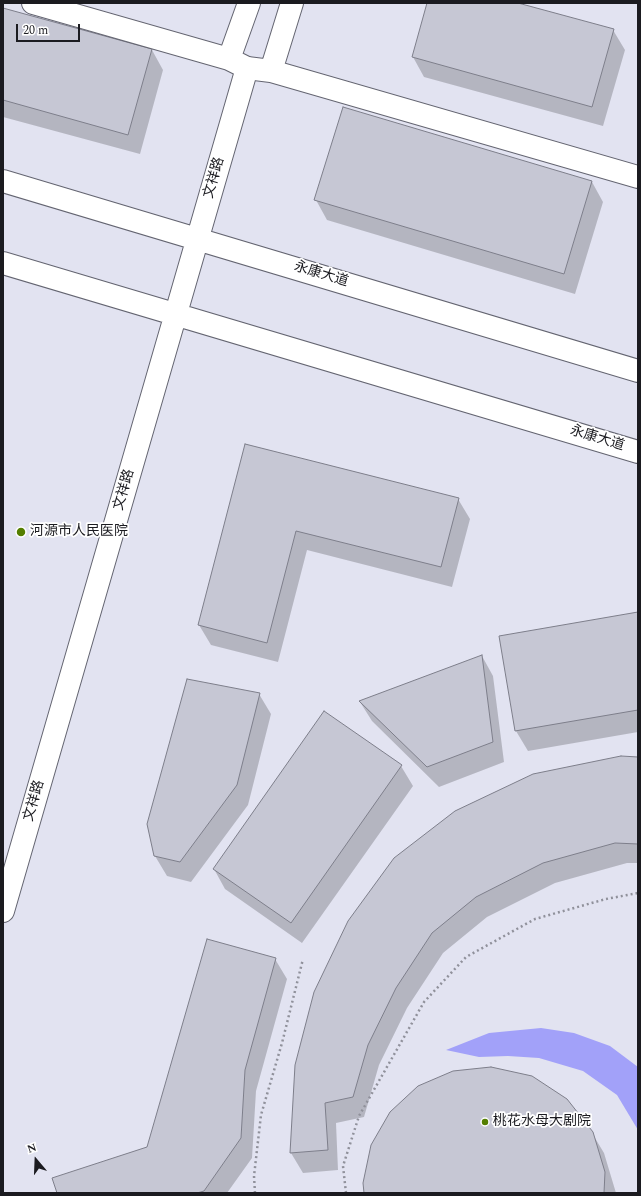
<!DOCTYPE html>
<html>
<head>
<meta charset="utf-8">
<style>
  body { margin:0 }
  #map { position:relative; width:641px; height:1196px; overflow:hidden; background:#e2e3f1; font-family:Spectral,serif }
  canvas { display:block }
  .frame { position:absolute; inset:0; border:4px solid #1b1b20; pointer-events:none }
  .north { position:absolute; left:16px; top:1140px; width:40px; height:40px; -webkit-text-stroke:3px #fff; paint-order:stroke; rotate:341deg; font-size:11px; font-weight:700; line-height:16px; text-align:center; color:#1b1b20 }
  .north::after { content:''; display:block; margin:auto; width:14px; height:18px; background:#1b1b20; clip-path:polygon(50% 0,100% 100%,50% 72%,0 100%) }
  .scale { position:absolute; left:16px; top:24px; width:64px; height:18px; box-sizing:border-box; border:2px solid #1b1b20; border-top:0; padding-left:5px; font-size:12px; line-height:14px; white-space:nowrap; color:#1b1b20; -webkit-text-stroke:3px #fff; paint-order:stroke }
</style>
</head>
<body>
<div id="map">
<canvas width="641" height="1196"></canvas>
<div class="frame"></div>
<div class="north">N</div>
<div class="scale">20 m</div>
</div>
<script>
const ctx = document.querySelector('canvas').getContext('2d');
ctx.lineJoin = 'round';
function paint(path, color) {
  ctx.fillStyle = color;
  ctx.fill(path, 'evenodd');
}
function poly(rows) {
  const path = new Path2D();
  for (const r of rows) {
    path.moveTo(r[0], r[1]);
    for (let i = 2; i < r.length; i += 2) path.lineTo(r[i], r[i + 1]);
  }
  return path;
}
function strokePath(path, color, width, dash) {
  ctx.strokeStyle = color;
  ctx.lineWidth = width;
  ctx.lineCap = dash ? 'butt' : 'round';
  ctx.setLineDash(dash || []);
  ctx.stroke(path);
}
function write(font, color, halo, rows, align = 'center') {
  ctx.font = font + ' Spectral,"Noto Sans SC",serif';
  ctx.lineWidth = 3.5;
  ctx.setLineDash([]);
  ctx.textBaseline = 'middle';
  ctx.strokeStyle = halo;
  ctx.fillStyle = color;
  for (const [text, x, y, turn = 0] of rows) {
    ctx.save();
    ctx.translate(x, y);
    ctx.rotate((+turn || 0) * Math.PI / 180);
    ctx.textAlign = isNaN(turn) ? turn : align;
    if (halo) ctx.strokeText(text, 0, 0);
    ctx.fillText(text, 0, 0);
    ctx.restore();
  }
}
const water = poly([
  [541,1028,574,1033,610,1046,638,1067,638,1130,617,1095,583,1071,539,1058,508,1056,479,1057,446,1050,489,1033]
]);
const shadow = poly([
  [428,3,514,3,613,30,625,50,603,126,424,77,413,57],
  [3,9,152,50,163,70,140,154,3,117],
  [343,108,592,182,603,202,575,294,327,220,316,200],
  [246,445,458,499,470,519,452,587,307,550,278,662,211,645,199,625],
  [638,613,638,732,528,751,516,731,500,637],
  [482,656,493,676,504,762,439,787,372,721,360,702],
  [259,694,271,714,248,805,191,882,167,876,155,856],
  [324,712,401,766,413,786,302,943,225,889,214,869],
  [638,758,638,863,627,863,555,883,487,917,443,953,407,1008,379,1065,364,1117,336,1123,338,1170,303,1173,291,1153,296,1065,315,992],
  [275,959,287,979,256,1091,252,1158,227,1193,58,1193,148,1148],
  [592,1133,604,1153,616,1193,365,1193]
]);
const building = poly([
  [427,3,518,3,614,29,592,107,412,57,427,3],
  [3,8,152,49,128,135,3,100,3,8],
  [343,107,592,181,564,274,314,200,343,107],
  [245,444,459,498,441,567,296,531,267,643,198,625,245,444],
  [638,612,638,710,515,731,499,636,638,612],
  [482,655,493,742,427,767,359,701,482,655],
  [187,679,260,693,237,785,180,862,154,856,147,824,187,679],
  [324,711,402,765,291,923,213,869,324,711],
  [621,756,638,757,638,844,615,843,543,863,476,897,432,933,396,988,368,1045,353,1097,325,1103,328,1150,290,1153,295,1065,314,992,348,921,394,858,455,811,533,774,621,756],
  [207,939,276,958,245,1070,241,1138,204,1191,197,1193,57,1193,52,1178,147,1147,207,939],
  [491,1067,532,1076,567,1099,593,1132,605,1172,604,1193,364,1193,363,1183,371,1145,390,1112,418,1086,453,1071,491,1067]
]);
const path = poly([
  [255,1193,254,1176,261,1115,282,1043,303,959],
  [346,1193,343,1166,359,1116,424,1002,466,957,535,919,606,899,638,893]
]);
const street = poly([
  [33,3,229,59],
  [249,3,229,59,247,68,271,71,292,3],
  [271,71,638,177]
]);
const secondary = poly([
  [3,181,638,371],
  [3,263,638,452],
  [3,911,247,68]
]);
const markers = [
  [21,532,5,"#547e00"],
  [485,1122,4,"#547e00"]
];
const streetNames = [
  ["文祥路",215,178,-74],
  ["永康大道",321,275,17],
  ["永康大道",597,439,17],
  ["文祥路",125,490,-74],
  ["文祥路",35,801,-74]
];
const poiNames = [
  ["河源市人民医院",30,532],
  ["桃花水母大剧院",493,1122]
];
paint(water, '#a2a1f9');
paint(shadow, '#0003');
paint(building, '#c6c7d4');
strokePath(building, '#7d7e8a', 1);
strokePath(street, '#646571', 24);
strokePath(secondary, '#646571', 24);
strokePath(path, '#90919b', 2.5, [2, 3]);
strokePath(street, '#fff', 22);
strokePath(secondary, '#fff', 22);
for (const [x, y, r, color] of markers) {
  const dot = new Path2D();
  dot.arc(x, y, r, 0, 2 * Math.PI);
  ctx.fillStyle = color;
  ctx.fill(dot);
  strokePath(dot, '#fff', 1.5);
}
write('14px', '#1b1b20', '#fff', streetNames);
write('14px', '#1b1b20', '#fff', poiNames, 'left');
</script>
</body>
</html>
